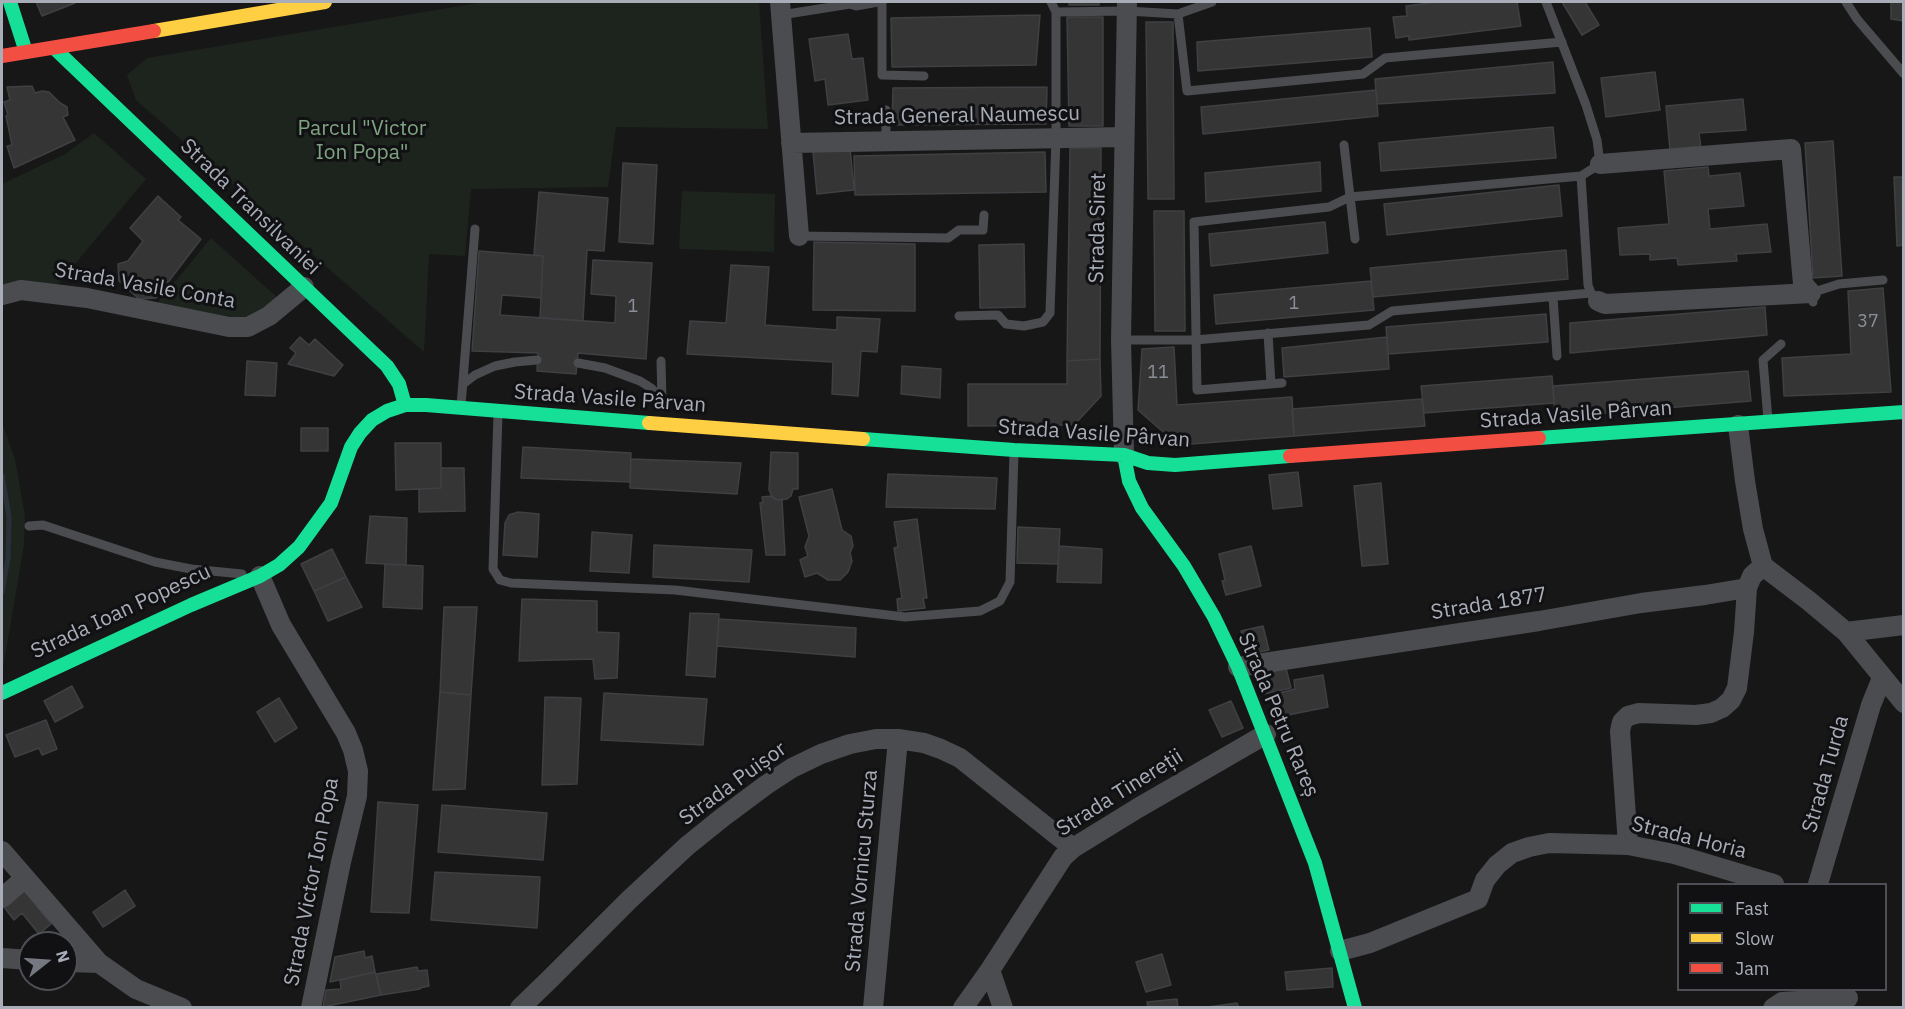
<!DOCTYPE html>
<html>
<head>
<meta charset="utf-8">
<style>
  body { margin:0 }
  #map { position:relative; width:1905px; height:1009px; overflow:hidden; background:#171717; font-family:"IBM Plex Sans",sans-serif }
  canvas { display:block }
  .frame { position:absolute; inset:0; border:3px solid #a8adb8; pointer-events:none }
  .legend { position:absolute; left:1677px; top:883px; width:210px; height:108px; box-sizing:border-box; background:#111113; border:2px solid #4d4f55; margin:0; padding:8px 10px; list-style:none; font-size:18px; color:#a8adb8 }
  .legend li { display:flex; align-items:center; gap:12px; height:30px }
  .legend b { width:30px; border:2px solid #4d4f55 }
  .north { position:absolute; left:18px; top:931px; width:60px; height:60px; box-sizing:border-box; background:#111113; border:2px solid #4d4f55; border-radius:50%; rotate:73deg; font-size:16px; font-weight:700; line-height:24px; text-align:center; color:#a8adb8 }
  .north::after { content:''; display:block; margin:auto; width:21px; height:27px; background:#757880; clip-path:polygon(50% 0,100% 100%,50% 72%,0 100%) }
</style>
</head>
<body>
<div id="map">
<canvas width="1905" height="1009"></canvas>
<div class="frame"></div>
<ul class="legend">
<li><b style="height:8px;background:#16e098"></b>Fast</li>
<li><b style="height:8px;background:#ffcf43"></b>Slow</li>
<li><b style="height:8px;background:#f24e42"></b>Jam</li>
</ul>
<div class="north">N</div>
</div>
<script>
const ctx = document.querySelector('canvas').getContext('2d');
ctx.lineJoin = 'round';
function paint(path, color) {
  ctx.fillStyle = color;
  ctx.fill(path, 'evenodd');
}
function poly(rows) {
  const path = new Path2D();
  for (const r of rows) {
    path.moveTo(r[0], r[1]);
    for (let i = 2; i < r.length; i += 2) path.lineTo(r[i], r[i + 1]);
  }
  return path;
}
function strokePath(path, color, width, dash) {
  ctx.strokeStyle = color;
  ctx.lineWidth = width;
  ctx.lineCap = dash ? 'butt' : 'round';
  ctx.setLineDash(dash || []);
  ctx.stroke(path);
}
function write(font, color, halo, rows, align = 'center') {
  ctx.font = font + ' "IBM Plex Sans",sans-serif';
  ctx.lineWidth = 6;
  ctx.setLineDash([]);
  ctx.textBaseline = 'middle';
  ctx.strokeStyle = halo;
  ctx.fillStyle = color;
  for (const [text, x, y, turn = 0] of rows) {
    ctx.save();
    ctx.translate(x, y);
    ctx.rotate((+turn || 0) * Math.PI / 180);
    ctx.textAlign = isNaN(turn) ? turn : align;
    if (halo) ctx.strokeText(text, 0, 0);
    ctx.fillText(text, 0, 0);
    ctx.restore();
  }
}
const green = poly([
  [484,2,759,2,768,129,616,127,608,187,471,189,465,256,429,254,424,352,136,100,127,75,147,58],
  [94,133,146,179,54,289,2,290,2,184,65,154],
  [682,191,775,194,774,252,679,249],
  [211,238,278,298,251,319,228,321,155,306],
  [2,423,15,459,25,516,24,545,2,674]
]);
const stream = poly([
  [2,475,9,517,8,558,2,592]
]);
const building = poly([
  [36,2,74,2,75,3,42,16,36,2],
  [1069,2,1099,2,1099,5,1069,5,1069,2],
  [1437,2,1517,2,1521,26,1409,40,1409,36,1396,38,1393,17,1407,16,1406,6,1437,2],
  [1562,2,1585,2,1599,25,1582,35,1562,2],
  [1891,2,1904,2,1904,21,1891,19,1891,2],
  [1040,15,1036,65,892,67,891,18,1040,15],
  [1067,17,1103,17,1103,126,1069,126,1067,17],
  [1146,22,1173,22,1174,199,1148,199,1146,22],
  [1370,28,1372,57,1198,71,1197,42,1370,28],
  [848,34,852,59,863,58,868,100,828,105,825,79,815,81,809,39,848,34],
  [1553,62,1555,93,1377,104,1375,79,1553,62],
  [1655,72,1660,110,1606,117,1601,78,1655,72],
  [32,86,35,93,42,91,49,92,60,103,67,107,68,115,63,117,75,140,14,168,7,146,12,145,6,116,8,115,4,102,10,100,7,87,32,86],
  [1047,87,1046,124,892,125,893,88,1047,87],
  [1376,90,1378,116,1203,134,1201,107,1376,90],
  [1743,99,1746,130,1699,133,1701,148,1670,150,1666,106,1743,99],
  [1553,127,1556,158,1381,171,1379,143,1553,127],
  [1833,141,1842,276,1813,278,1805,143,1833,141],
  [850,148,854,190,817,194,813,152,850,148],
  [1070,148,1101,148,1100,359,1067,361,1070,148],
  [1045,152,1046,192,855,195,854,156,1045,152],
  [1320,162,1321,191,1206,202,1205,173,1320,162],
  [623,163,657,165,653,244,619,242,623,163],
  [1708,167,1709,176,1740,173,1744,206,1708,209,1710,229,1767,224,1771,252,1736,254,1737,261,1678,265,1677,258,1650,260,1650,254,1620,255,1618,228,1669,224,1664,171,1708,167],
  [1894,177,1904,177,1904,245,1897,246,1894,177],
  [1559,185,1562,216,1387,235,1384,204,1559,185],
  [539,192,608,198,604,251,587,250,583,321,540,318,543,256,534,255,539,192],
  [158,196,181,217,178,220,201,239,156,298,139,299,119,281,118,264,128,261,143,241,130,228,158,196],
  [1154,211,1184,211,1185,331,1155,331,1154,211],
  [1325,222,1328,253,1211,266,1209,234,1325,222],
  [814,242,915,244,915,311,813,310,814,242],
  [1024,244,1025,307,980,308,979,245,1024,244],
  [1566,250,1568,279,1373,297,1370,268,1566,250],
  [479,251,543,256,541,298,502,295,500,315,615,323,616,296,591,294,593,260,652,263,646,359,578,353,576,374,537,371,538,353,472,351,479,251],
  [731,265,769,267,765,325,837,330,837,317,880,319,877,352,861,351,858,396,832,394,833,362,687,354,690,321,726,323,731,265],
  [1371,281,1374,310,1216,324,1214,295,1371,281],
  [1883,288,1891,392,1784,396,1782,358,1851,354,1848,291,1883,288],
  [1765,307,1767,335,1570,353,1570,323,1765,307],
  [1546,314,1548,342,1388,354,1386,327,1546,314],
  [300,337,309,345,315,339,343,365,334,376,288,364,296,353,290,348,300,337],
  [1387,337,1389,369,1284,377,1282,348,1387,337],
  [1174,347,1177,405,1292,397,1294,436,1178,445,1138,410,1142,349,1174,347],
  [1100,359,1101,396,1074,425,968,426,968,384,1067,384,1067,361,1100,359],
  [247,361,277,363,275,396,245,395,247,361],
  [902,366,941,369,940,398,901,394,902,366],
  [1748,371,1751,401,1555,417,1553,386,1748,371],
  [1552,376,1554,403,1424,413,1421,386,1552,376],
  [1422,399,1425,426,1294,436,1292,409,1422,399],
  [301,428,328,428,328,451,301,451,301,428],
  [395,443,441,443,441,488,396,490,395,443],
  [523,447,631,453,630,482,521,478,523,447],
  [771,452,798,453,798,489,793,489,791,496,787,499,777,500,772,497,769,490,771,452],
  [631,459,741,463,737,494,630,488,631,459],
  [441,468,464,468,465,511,419,512,419,489,441,488,441,468],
  [1298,472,1302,506,1273,509,1269,475,1298,472],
  [888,474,997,478,995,509,886,507,888,474],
  [1381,483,1388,564,1362,566,1354,486,1381,483],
  [832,489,842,530,851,536,853,546,850,553,852,561,848,572,840,580,828,580,817,573,805,577,800,560,808,556,805,547,809,536,799,497,832,489],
  [772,496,777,500,782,500,785,555,766,555,760,503,763,502,762,497,772,496],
  [518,512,539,514,537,557,503,555,505,523,509,515,518,512],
  [370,516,407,518,406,565,366,563,370,516],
  [917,519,927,598,923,598,925,608,898,611,897,599,902,598,894,548,898,547,894,522,917,519],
  [1018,527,1060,529,1058,564,1017,563,1018,527],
  [592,532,632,535,629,573,590,571,592,532],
  [654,545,752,550,749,582,653,577,654,545],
  [1059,546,1102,549,1101,583,1057,582,1059,546],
  [1251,546,1261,586,1226,595,1222,581,1225,580,1219,554,1251,546],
  [332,549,346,577,314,591,301,564,332,549],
  [385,564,423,566,422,609,383,607,385,564],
  [346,577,362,607,328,621,314,591,346,577],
  [522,599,597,601,597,632,619,633,617,678,595,679,593,659,519,661,522,599],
  [444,607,477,607,471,695,440,692,444,607],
  [690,613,719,614,715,677,686,675,690,613],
  [719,619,856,628,855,657,717,646,719,619],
  [1263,626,1269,650,1247,655,1241,631,1263,626],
  [1286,668,1291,688,1264,694,1260,675,1286,668],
  [1323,675,1328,707,1278,717,1272,695,1295,689,1294,680,1323,675],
  [72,686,83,707,55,722,44,701,72,686],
  [440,692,471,695,465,789,433,790,440,692],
  [604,693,707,699,703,745,601,740,604,693],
  [545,697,581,698,577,784,542,785,545,697],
  [279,698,297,728,275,742,257,712,279,698],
  [1231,701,1243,728,1222,737,1209,710,1231,701],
  [46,720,57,749,42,755,39,748,15,757,6,735,46,720],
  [378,802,418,805,409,913,371,912,378,802],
  [442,805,547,813,543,860,438,852,442,805],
  [435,872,540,877,537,928,431,920,435,872],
  [24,890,51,924,39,934,22,913,14,920,4,907,24,890],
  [125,890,135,906,103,927,93,912,125,890],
  [364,951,365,958,372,956,375,972,330,982,335,957,364,951],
  [1162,954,1171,985,1146,992,1136,962,1162,954],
  [417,967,418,971,427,970,429,986,420,988,420,989,381,995,376,974,417,967],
  [1332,968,1333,987,1287,990,1285,972,1332,968],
  [375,972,381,995,323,1007,326,990,341,989,340,980,375,972],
  [1177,999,1178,1008,1148,1008,1147,1002,1177,999],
  [1237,1003,1239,1008,1208,1008,1208,1007,1237,1003]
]);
const lane = poly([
  [882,2,882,75,924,76],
  [1846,2,1857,19,1904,74],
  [1056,12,1127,11,1178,14,1187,91,1363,74,1385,58,1562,42],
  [1178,14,1212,2],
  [781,15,850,4,856,6,878,2],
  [886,140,886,110],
  [1344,145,1355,239],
  [1581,176,1588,285,1591,293,1595,297],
  [799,236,948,238,959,230,983,230,984,215],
  [1553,297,1557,356],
  [1813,302,1811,293,1839,284,1883,280],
  [959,316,998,315,1006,324,1024,326,1043,322,1050,313,1056,138,1056,12,1051,2],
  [1268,333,1271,384],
  [1121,340,1195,340,1369,325,1392,311,1591,293],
  [661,361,662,401],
  [578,363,605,368,640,381,651,388,658,395,662,407],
  [1282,383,1197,390,1194,222,1329,207,1350,197,1581,176,1600,164,1597,140,1586,105,1546,2],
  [463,384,475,375,495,366,515,362,537,360],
  [461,406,475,229],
  [498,414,493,569,500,580,511,583,675,590,905,617,980,611,1000,601,1010,582,1014,453],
  [1768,420,1763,360,1781,344],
  [29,526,43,525,155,562,191,569,242,574]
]);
const street = poly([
  [780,2,799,236],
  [791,143,1123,137],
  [2,295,21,290,87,298,229,327,248,327,269,316,304,287],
  [1598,301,1605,304,1811,293,1803,284,1791,149,1600,164],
  [1124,455,1121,340,1127,2],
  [1763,566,1809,601,1846,632,1904,703],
  [260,576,281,625,346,733,353,750,358,771,357,796,341,862,311,1008],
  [1846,632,1904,625],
  [1238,667,1539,621,1641,603,1705,595,1747,588],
  [1628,845,1620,731,1622,722,1628,716,1639,713,1696,715,1711,713,1722,708,1731,700,1737,688,1744,632,1747,588,1752,576,1763,566,1753,529,1745,481,1738,425],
  [2,851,99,963,136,989,182,1008],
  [1818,884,1871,705,1882,678],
  [2,898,24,879],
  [1340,951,1370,943,1478,899,1485,880,1497,865,1512,853,1529,847,1549,843,1628,845,1674,854,1774,884],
  [2,958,30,960],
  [66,962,99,963],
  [990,970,1003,1008],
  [520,1008,549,980,629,900,687,846,723,817,766,785,792,768,821,754,850,744,876,739,898,739,924,743,941,749,960,758,1073,848],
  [873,1008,898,739],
  [963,1008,990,970,1063,857,1073,848,1138,808,1266,734],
  [1773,1008,1782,1002,1848,998]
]);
const fast = poly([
  [10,2,26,52],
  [54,48,387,366,399,384,405,405],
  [1539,438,1904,412],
  [863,439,1014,450,1124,455,1148,463,1175,465,1290,456],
  [1124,455,1129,481,1142,508,1184,566,1214,617,1238,667,1315,863,1355,1008],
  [2,693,191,605,260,576,279,565,299,547,331,503,351,447,360,433,372,420,387,411,405,405,426,405,649,423]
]);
const slow = poly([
  [154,31,325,2],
  [649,423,863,439]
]);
const jam = poly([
  [2,56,154,31],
  [1290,456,1539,438]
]);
const numberNames = [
  ["1",1294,304],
  ["1",633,307],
  ["37",1868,322],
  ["11",1158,373]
];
const streetNames = [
  ["Strada General Naumescu",957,116,-1],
  ["Strada Transilvaniei",250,207,44],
  ["Strada Siret",1098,228,-89],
  ["Strada Vasile Conta",145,286,10],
  ["Strada Vasile Pârvan",610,399,4],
  ["Strada Vasile Pârvan",1576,415,-4],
  ["Strada Vasile Pârvan",1094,434,4],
  ["Strada 1877",1489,604,-9],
  ["Strada Ioan Popescu",121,612,-25],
  ["Strada Petru Rareș",1278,715,67],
  ["Strada Turda",1826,774,-74],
  ["Strada Puișor",733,784,-36],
  ["Strada Tinereții",1120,793,-32],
  ["Strada Horia",1689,838,14],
  ["Strada Vornicu Sturza",862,871,-85],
  ["Strada Victor Ion Popa",312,882,-79]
];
const parkNames = [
  ["Parcul \"Victor",362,129],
  ["Ion Popa\"",362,153]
];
paint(green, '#1d241e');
strokePath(stream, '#2a3239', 5);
paint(building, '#353536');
strokePath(building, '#3f4043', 1.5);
strokePath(lane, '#4b4c50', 9);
strokePath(street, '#4b4c50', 20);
strokePath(fast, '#16e098', 14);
strokePath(slow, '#ffcf43', 14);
strokePath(jam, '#f24e42', 14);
write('18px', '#8b8f98', null, numberNames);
write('21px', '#a8adb8', '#111113', streetNames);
write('21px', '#7fa381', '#111113', parkNames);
</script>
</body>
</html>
